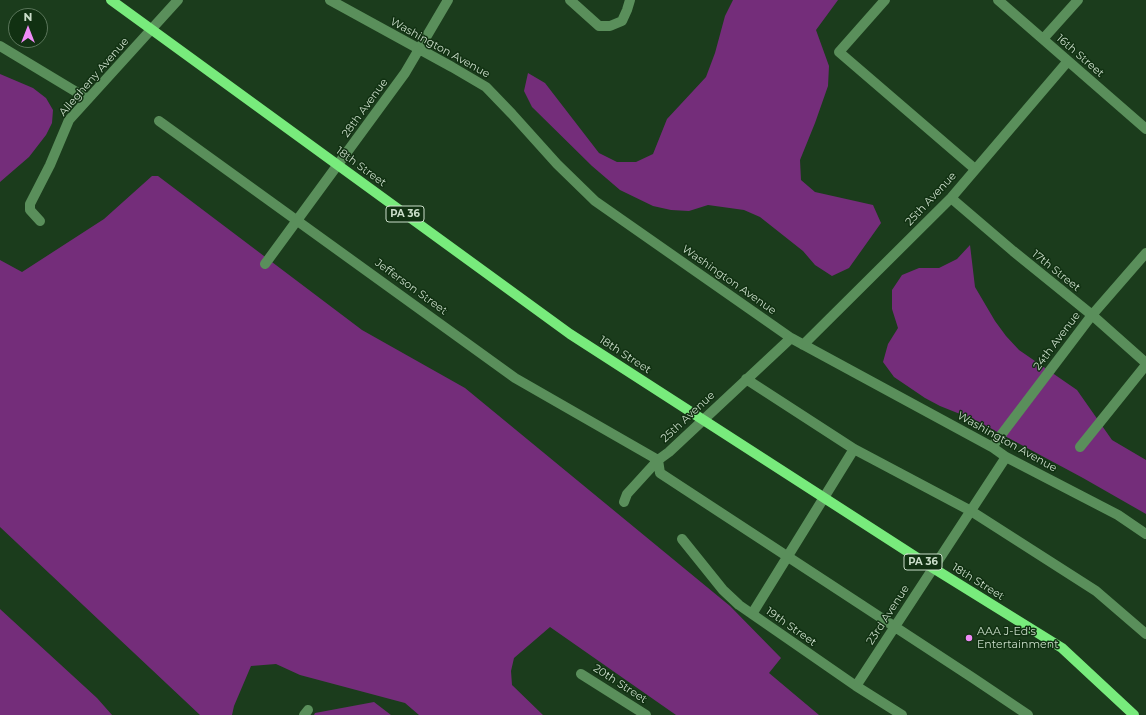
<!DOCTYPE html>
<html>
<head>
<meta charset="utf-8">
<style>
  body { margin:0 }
  #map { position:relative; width:1146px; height:715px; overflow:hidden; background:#1b3c1c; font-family:Montserrat,sans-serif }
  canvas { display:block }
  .north { position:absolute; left:8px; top:8px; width:40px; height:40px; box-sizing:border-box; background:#113112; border:1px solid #5b765b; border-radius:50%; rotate:0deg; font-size:11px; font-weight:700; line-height:16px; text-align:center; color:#caddc9 }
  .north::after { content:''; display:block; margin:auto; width:14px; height:18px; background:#ef8bf7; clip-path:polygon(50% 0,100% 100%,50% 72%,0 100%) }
</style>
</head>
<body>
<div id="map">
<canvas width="1146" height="715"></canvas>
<div class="north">N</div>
</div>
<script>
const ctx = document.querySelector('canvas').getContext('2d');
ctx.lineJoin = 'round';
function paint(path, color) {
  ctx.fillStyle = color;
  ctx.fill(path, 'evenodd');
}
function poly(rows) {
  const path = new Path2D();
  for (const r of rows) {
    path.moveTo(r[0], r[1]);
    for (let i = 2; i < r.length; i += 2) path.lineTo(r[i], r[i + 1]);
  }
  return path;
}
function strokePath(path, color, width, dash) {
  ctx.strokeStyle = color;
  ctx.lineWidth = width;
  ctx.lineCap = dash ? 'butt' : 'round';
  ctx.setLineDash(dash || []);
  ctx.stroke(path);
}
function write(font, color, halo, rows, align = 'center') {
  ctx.font = font + ' Montserrat,sans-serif';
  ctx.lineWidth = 3;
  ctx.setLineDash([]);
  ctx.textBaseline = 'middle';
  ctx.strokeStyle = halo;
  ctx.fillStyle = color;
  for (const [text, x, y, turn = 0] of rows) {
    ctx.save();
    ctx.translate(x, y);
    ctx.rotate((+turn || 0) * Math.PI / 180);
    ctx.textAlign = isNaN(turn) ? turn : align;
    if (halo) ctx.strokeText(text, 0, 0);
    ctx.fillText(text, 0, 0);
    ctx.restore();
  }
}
const green = poly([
  [733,0,838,0,816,30,829,66,828,86,815,123,800,160,801,180,815,192,873,205,881,223,849,268,832,276,815,265,803,251,760,217,744,210,708,205,689,211,671,210,653,206,620,190,592,166,532,107,524,91,528,73,545,83,599,153,617,162,636,162,653,154,667,119,706,77,715,53,725,16],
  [0,74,33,88,46,98,53,110,52,123,46,135,29,157,0,182],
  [152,176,158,176,362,330,465,388,730,606,781,658,769,673,819,715,676,715,550,627,514,658,511,671,512,685,543,715,419,715,405,703,300,675,276,664,251,666,234,706,232,715,200,715,0,527,0,260,22,272,104,219],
  [970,245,975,287,995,321,1006,336,1019,350,1077,390,1112,440,1146,460,1146,514,1083,478,975,420,940,406,925,398,894,377,883,362,888,344,898,328,892,309,892,290,902,275,919,268,939,268,957,259],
  [0,609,97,698,112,715,0,715],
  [374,702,391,715,314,715,315,713]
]);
const minor = poly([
  [330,0,452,67,486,87,512,114,557,164,595,201,791,338,992,447,1006,457,1118,515,1146,534],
  [570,0,599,26,610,26,622,21,627,10,630,0],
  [885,0,839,52,975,169],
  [998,0,1146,129],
  [1043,39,1078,0],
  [0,46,88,99],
  [159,121,515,378,658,460],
  [951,198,1013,251,1092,315,1146,363],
  [40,221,30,210,30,204,50,165,69,120,178,0],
  [265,264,405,73,448,0],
  [803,345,951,198,1068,61],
  [746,379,854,449,971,511,1096,591,1146,634],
  [992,447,1092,315,1146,253],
  [1080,447,1146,365],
  [658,460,660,473,973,678,1028,715],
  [624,502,627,494,658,460,669,452,791,338],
  [682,539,723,590,739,605,856,686,902,715],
  [752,614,854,449],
  [581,674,646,715],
  [856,686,1006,457],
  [304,715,308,710]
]);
const major = poly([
  [111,0,570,334,933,568,1062,648,1134,715]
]);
const markers = [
  [969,638,4,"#ef8bf7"]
];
const shields = [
  [405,214,38],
  [923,562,38]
];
const shieldNames = [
  ["PA 36",405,214],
  ["PA 36",923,562]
];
const streetNames = [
  ["Washington Avenue",440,48,29],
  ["16th Street",1080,56,41],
  ["Allegheny Avenue",94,77,-49],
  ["28th Avenue",365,108,-54],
  ["18th Street",361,167,36],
  ["25th Avenue",931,199,-47],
  ["17th Street",1056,271,39],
  ["Washington Avenue",729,280,35],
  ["Jefferson Street",411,287,36],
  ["24th Avenue",1057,341,-53],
  ["18th Street",625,355,33],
  ["25th Avenue",688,417,-43],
  ["Washington Avenue",1007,442,29],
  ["18th Street",978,582,32],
  ["23rd Avenue",888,615,-57],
  ["19th Street",791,627,35],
  ["20th Street",620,684,33]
];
const poiNames = [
  ["AAA J-Ed's",977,632],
  ["Entertainment",977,645]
];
paint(green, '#742d7a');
strokePath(minor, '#5a8f5b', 10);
strokePath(major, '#78eb7c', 10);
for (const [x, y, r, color] of markers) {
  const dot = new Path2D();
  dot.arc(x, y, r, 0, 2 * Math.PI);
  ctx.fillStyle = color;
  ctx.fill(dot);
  strokePath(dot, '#113112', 1.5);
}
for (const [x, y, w] of shields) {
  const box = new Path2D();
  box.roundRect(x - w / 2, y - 8, w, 16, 3);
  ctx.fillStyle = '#113112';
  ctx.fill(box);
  strokePath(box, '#caddc9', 1);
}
write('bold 10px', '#caddc9', null, shieldNames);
write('11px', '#caddc9', '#113112', streetNames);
write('11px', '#caddc9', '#113112', poiNames, 'left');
</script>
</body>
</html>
